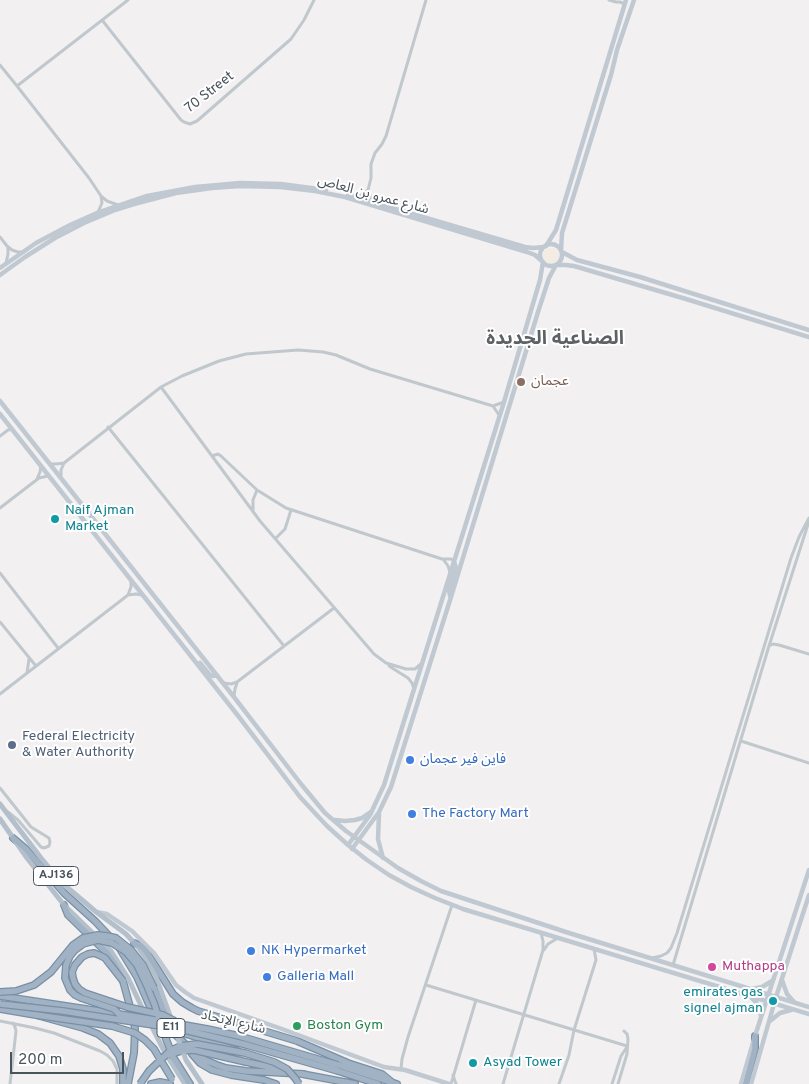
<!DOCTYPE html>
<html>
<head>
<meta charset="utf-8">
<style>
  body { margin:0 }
  #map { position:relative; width:809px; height:1084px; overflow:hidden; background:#f2f0f0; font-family:Overpass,sans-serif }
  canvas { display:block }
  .scale { position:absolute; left:10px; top:1052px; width:114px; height:22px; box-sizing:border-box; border:2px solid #4a545c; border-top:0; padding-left:6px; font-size:15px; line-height:18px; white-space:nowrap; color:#4a545c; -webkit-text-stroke:4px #fff; paint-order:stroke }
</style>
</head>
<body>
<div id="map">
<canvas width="809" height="1084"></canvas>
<div class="scale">200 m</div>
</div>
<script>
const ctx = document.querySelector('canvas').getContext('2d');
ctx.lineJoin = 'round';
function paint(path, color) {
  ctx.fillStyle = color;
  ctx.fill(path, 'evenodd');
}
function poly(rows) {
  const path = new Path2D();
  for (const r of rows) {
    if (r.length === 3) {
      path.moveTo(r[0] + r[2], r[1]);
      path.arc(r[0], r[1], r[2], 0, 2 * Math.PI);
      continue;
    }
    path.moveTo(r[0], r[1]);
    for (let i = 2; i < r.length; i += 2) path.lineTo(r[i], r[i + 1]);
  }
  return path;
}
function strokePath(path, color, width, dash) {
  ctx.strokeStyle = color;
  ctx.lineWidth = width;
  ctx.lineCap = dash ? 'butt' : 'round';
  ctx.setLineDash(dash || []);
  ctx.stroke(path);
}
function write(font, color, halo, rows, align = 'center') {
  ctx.font = font + ' Overpass,"Noto Sans Arabic",sans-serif';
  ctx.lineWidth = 4;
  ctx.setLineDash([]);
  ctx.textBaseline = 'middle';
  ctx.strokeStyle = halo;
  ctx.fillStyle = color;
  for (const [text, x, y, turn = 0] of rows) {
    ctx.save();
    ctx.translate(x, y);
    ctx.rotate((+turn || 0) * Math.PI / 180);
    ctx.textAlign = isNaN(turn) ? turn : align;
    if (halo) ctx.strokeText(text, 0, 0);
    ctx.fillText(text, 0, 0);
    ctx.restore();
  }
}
const sand = poly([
  [551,256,8]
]);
const minor = poly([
  [609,0,616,2,620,2,625,4],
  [102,20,181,120,184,122,190,124,197,121,291,39,304,20,314,0],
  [0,65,17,86,89,178,101,196,107,201,118,205],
  [17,86,128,0],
  [368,191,373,202],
  [356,197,362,195,368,190,371,178,371,164,375,153,382,144,386,136,426,0],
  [98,212,102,203,101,196],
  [0,237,7,246,12,250,18,252,23,252],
  [6,263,8,254,8,247],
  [161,387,260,521,374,654,386,663,406,669,415,669,422,663],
  [493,406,504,402],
  [108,427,284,646],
  [0,436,8,430,12,429],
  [212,456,218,454,221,456,257,490,286,508,442,559,451,559,454,561],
  [50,464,56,464,64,463],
  [61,477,61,470,64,463,161,387,182,376,219,361,246,354,298,350,323,352,336,355,370,369,493,406,499,415],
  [37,479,40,472,41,466],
  [0,508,39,478,48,476],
  [253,510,253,500,257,490],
  [276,538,285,529,291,510],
  [443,559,448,566,450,572],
  [0,573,58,648],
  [128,595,136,594,142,595],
  [0,622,36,666],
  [769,646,773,644,779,645,809,654],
  [389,666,408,678,412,683,414,689],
  [27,673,29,659],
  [224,683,231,684,237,682,334,608],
  [0,694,128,595,131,587,131,581],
  [234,696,235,689,237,683],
  [741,741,809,763],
  [0,788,31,827,49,838,50,842,49,846,44,848,41,847,18,820,8,812],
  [544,950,548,944,558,938],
  [652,958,661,956,667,953,671,948,677,933,791,558,799,537,809,518],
  [673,965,769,646,809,521],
  [426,985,627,1046],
  [0,1021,35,1028,54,1033,100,1051,107,1055,113,1061,117,1069,117,1084],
  [401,1069,402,1059,408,1037,452,905],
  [453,1075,456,1084],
  [10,1084,16,1031,15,1027,13,1023],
  [451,1084,476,1000],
  [503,1084,543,950,543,941,541,933],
  [559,1084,569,1055,574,1030,596,960,594,949],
  [612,1084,621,1056,627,1047],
  [618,1084,627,1054,628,1039,627,1034,624,1031]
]);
const secondary = poly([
  [348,195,525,247,533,248,544,247],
  [551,255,11],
  [546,246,556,230,626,0],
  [561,251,562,233,611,75,617,50,634,0],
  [562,252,577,260,640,277,809,330],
  [557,265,566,265,574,266,686,299,809,337],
  [0,268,36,243,70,225,97,213,147,196,195,187,240,183,281,184,326,190],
  [0,275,25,257,55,238,84,223,115,210,134,204,176,193,212,188,240,186,280,187,315,191,345,197,527,252,535,255,543,262],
  [0,401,234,697,301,784,325,813,346,831,398,868,421,881,441,891,569,933,809,1007],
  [0,414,239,717,300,797,327,826,348,845,367,860,389,875,411,887,435,898,463,909,809,1014],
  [450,596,449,590,456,568,454,561],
  [200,663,210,675,213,676,217,675],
  [379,814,378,839,383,858],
  [335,820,345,821,355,820,362,818,372,811],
  [348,845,370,815,384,785,504,402,540,280,543,262],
  [352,849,379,812,391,787,451,597,538,312,549,278,556,265],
  [96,912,107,914,132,931,154,953,176,985,185,992,194,998,282,1029,384,1067,405,1070,449,1084],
  [782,980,787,994,794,1002],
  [752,989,762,987,772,981],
  [751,997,759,1006,761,1016],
  [770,1021,780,1013,791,1010],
  [741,1084,755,1036,809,870],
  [751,1084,776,997,809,895]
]);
const primary = poly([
  [0,804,41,858,62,883,95,911,126,934,138,947,148,961,156,977,172,1021],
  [0,819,27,858,64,905,111,951,128,978,145,1014],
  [150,1023,164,1051,185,1084]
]);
const trunk = poly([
  [13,838,26,849,64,893,95,921,111,938],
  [64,905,68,915,107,953,114,963,123,981,132,1014,135,1028,134,1053,128,1084],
  [134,943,141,946,146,951,173,994,182,1002,192,1008,198,1011,297,1041,348,1063,382,1074,393,1083],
  [120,949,137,977,150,1007,155,1016],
  [154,988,167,1019],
  [0,996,119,1014],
  [0,1009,36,1015,83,1028,98,1034,110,1043,119,1056,123,1069,123,1084],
  [166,1026,195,1053,205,1060,217,1065,226,1068,246,1071,304,1074],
  [180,1029,186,1034,236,1050],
  [192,1054,200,1063,212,1070,231,1075,264,1080,276,1084],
  [173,1057,190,1084],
  [246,1062,288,1071],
  [338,1065,397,1084],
  [338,1071,378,1084],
  [302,1074,355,1084],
  [151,1084,160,1082,170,1084],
  [746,1084,755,1049,755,1036]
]);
const primaryBridge = poly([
  [176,1033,186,1060,202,1084]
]);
const trunkBridge = poly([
  [123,981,105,958,99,955,94,953,88,954,82,957,75,965,72,972,73,978,75,984,79,989,85,993,127,1007,163,1015,173,1020,177,1023],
  [0,992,16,991,34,985,51,972,73,945,83,938,98,935,107,936,116,938,131,950,143,965,154,988],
  [0,1004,63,1011,180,1029,243,1044,338,1071],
  [36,1015,112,1026,135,1033,145,1040,154,1049,172,1079],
  [169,1055,181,1051,194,1050,246,1062],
  [173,1057,166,1039,154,1003,151,996,147,986,137,965,126,952,112,943,98,940,83,944,75,950,70,956,66,965,65,978,70,990,75,995,81,998,114,1009,119,1014,179,1024,207,1029,239,1036,338,1065],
  [140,1084,149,1071,170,1051,180,1046,197,1044,245,1053,274,1062,287,1069,295,1078,299,1084]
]);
const markers = [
  [521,382,5,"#8d6e63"],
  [55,519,5,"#0f9aa8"],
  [12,745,5,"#5c6f8a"],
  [410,760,5,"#3f7fe0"],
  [412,814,5,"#3f7fe0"],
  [251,951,5,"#3f7fe0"],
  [712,967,5,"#d1479c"],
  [267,977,5,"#3f7fe0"],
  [773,1001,5,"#0f9aa8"],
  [297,1026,5,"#2e9e5b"],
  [473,1063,5,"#0f9aa8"]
];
const shields = [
  [56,876,45],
  [171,1028,28]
];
const shieldNames = [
  ["AJ136",56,876],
  ["E11",171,1028]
];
const streetNames = [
  ["70 Street",210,93,-38],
  ["شارع عمرو بن العاص",373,196,15],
  ["شارع الإتحاد",233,1023,13]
];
const educationNames = [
  ["عجمان",531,382]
];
const cultureNames = [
  ["Naif Ajman",65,511],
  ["Market",65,527],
  ["emirates gas",763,993,"right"],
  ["signel ajman",763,1009,"right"],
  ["Asyad Tower",483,1063]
];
const serviceNames = [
  ["Federal Electricity",22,737],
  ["& Water Authority",22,753]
];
const shopNames = [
  ["فاين فير عجمان",420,760],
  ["The Factory Mart",422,814],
  ["NK Hypermarket",261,951],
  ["Galleria Mall",277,977]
];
const hotelNames = [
  ["Muthappa",722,967]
];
const leisureNames = [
  ["Boston Gym",307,1026]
];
const districtNames = [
  ["الصناعية الجديدة",555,340]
];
paint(sand, '#f2ece3');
strokePath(trunk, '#7890a6', 8);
strokePath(minor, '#c0c8cd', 3);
strokePath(secondary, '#c0c9d2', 4.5);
strokePath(primary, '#b3c0cc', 5);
strokePath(trunk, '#a0b2c3', 5.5);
strokePath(trunkBridge, '#7890a6', 8, []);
strokePath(primaryBridge, '#b3c0cc', 5);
strokePath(trunkBridge, '#a0b2c3', 5.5);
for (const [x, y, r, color] of markers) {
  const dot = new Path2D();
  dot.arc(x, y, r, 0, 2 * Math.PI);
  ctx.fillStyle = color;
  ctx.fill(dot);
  strokePath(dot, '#fff', 2);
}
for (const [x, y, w] of shields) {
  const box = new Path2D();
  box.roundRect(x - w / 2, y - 9.5, w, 19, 4);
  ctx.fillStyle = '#fff';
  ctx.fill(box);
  strokePath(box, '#4a545c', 1);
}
write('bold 12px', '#4a545c', null, shieldNames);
write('14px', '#4a545c', '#fff', streetNames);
write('14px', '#785e54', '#fff', educationNames, 'left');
write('14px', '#0d838f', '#fff', cultureNames, 'left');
write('14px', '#4e5e75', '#fff', serviceNames, 'left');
write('14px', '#366cbe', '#fff', shopNames, 'left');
write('14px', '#b23c85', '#fff', hotelNames, 'left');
write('14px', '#27864d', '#fff', leisureNames, 'left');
write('bold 19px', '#5d6164', '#fff', districtNames);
</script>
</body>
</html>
